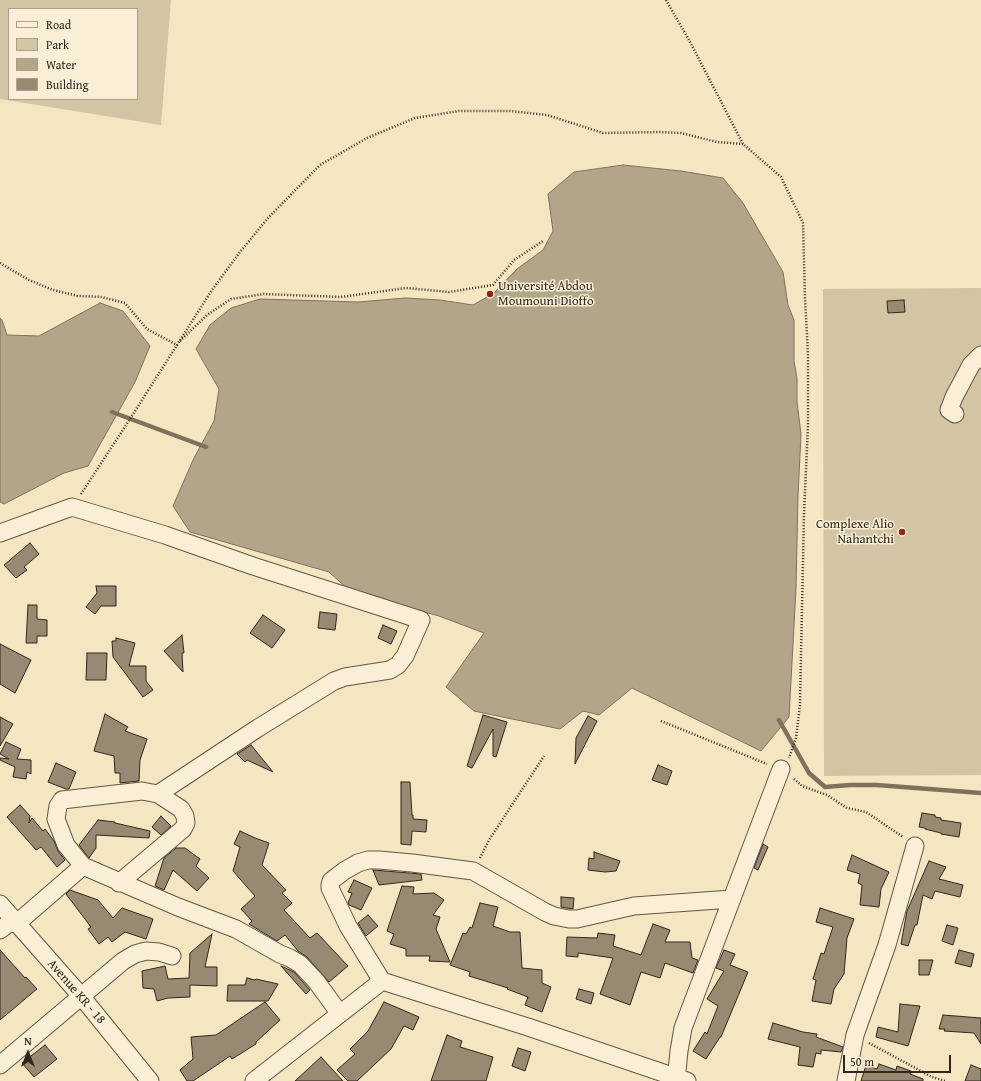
<!DOCTYPE html>
<html>
<head>
<meta charset="utf-8">
<style>
  body { margin:0 }
  #map { position:relative; width:981px; height:1081px; overflow:hidden; background:#f4e6c0; font-family:"Gentium Book Plus",serif }
  canvas { display:block }
  .legend { position:absolute; left:8px; top:8px; width:130px; height:92px; box-sizing:border-box; background:#f8efd6; border:1px solid #a89f8c; margin:0; padding:5px 7px; list-style:none; font-size:12px; color:#31261e }
  .legend li { display:flex; align-items:center; gap:8px; height:20px }
  .legend b { width:20px; border:1px solid #a89f8c }
  .north { position:absolute; left:8px; top:1033px; width:40px; height:40px; -webkit-text-stroke:3px #f8efd6; paint-order:stroke; rotate:0deg; font-size:11px; font-weight:700; line-height:16px; text-align:center; color:#31261e }
  .north::after { content:''; display:block; margin:auto; width:14px; height:18px; background:#31261e; clip-path:polygon(50% 0,100% 100%,50% 72%,0 100%) }
  .scale { position:absolute; left:843px; top:1055px; width:108px; height:18px; box-sizing:border-box; border:2px solid #31261e; border-top:0; padding-left:5px; font-size:12px; line-height:14px; white-space:nowrap; color:#31261e; -webkit-text-stroke:3px #f8efd6; paint-order:stroke }
</style>
</head>
<body>
<div id="map">
<canvas width="981" height="1081"></canvas>
<ul class="legend">
<li><b style="height:5px;background:#f8efd6"></b>Road</li>
<li><b style="height:11px;background:#d3c5a4"></b>Park</li>
<li><b style="height:11px;background:#b2a589"></b>Water</li>
<li><b style="height:11px;background:#968a72"></b>Building</li>
</ul>
<div class="north">N</div>
<div class="scale">50 m</div>
</div>
<script>
const ctx = document.querySelector('canvas').getContext('2d');
ctx.lineJoin = 'round';
function paint(path, color) {
  ctx.fillStyle = color;
  ctx.fill(path, 'evenodd');
}
function poly(rows) {
  const path = new Path2D();
  for (const r of rows) {
    path.moveTo(r[0], r[1]);
    for (let i = 2; i < r.length; i += 2) path.lineTo(r[i], r[i + 1]);
  }
  return path;
}
function strokePath(path, color, width, dash) {
  ctx.strokeStyle = color;
  ctx.lineWidth = width;
  ctx.lineCap = dash ? 'butt' : 'round';
  ctx.setLineDash(dash || []);
  ctx.stroke(path);
}
function write(font, color, halo, rows, align = 'center') {
  ctx.font = font + ' "Gentium Book Plus",serif';
  ctx.lineWidth = 3;
  ctx.setLineDash([]);
  ctx.textBaseline = 'middle';
  ctx.strokeStyle = halo;
  ctx.fillStyle = color;
  for (const [text, x, y, turn = 0] of rows) {
    ctx.save();
    ctx.translate(x, y);
    ctx.rotate((+turn || 0) * Math.PI / 180);
    ctx.textAlign = isNaN(turn) ? turn : align;
    if (halo) ctx.strokeText(text, 0, 0);
    ctx.fillText(text, 0, 0);
    ctx.restore();
  }
}
const green = poly([
  [0,0,171,0,161,125,0,99],
  [9,9,137,9,137,99,9,99],
  [981,288,981,775,824,776,823,289]
]);
const water = poly([
  [623,165,681,171,723,178,743,203,783,272,788,305,794,320,794,361,797,378,797,402,801,434,798,496,796,589,789,717,761,751,632,688,599,715,583,711,560,729,474,711,446,687,484,633,439,616,351,592,329,572,190,532,173,506,193,460,214,421,219,389,196,349,210,325,231,308,260,299,358,302,405,298,440,300,473,305,494,293,517,269,543,250,553,231,548,194,574,172,623,165],
  [100,303,123,311,150,346,135,382,88,466,64,473,4,504,0,502,0,318,2,320,7,335,39,336,100,303]
]);
const stream = poly([
  [112,412,206,447],
  [779,720,809,773,825,787,850,785,877,785,981,793]
]);
const building = poly([
  [904,300,905,312,888,313,887,301,904,300],
  [30,543,39,554,24,567,27,570,16,578,4,565,30,543],
  [96,586,116,586,116,606,101,606,95,614,86,607,97,593,96,586],
  [28,605,37,605,37,619,47,620,47,636,37,636,37,643,26,643,28,605],
  [320,612,337,614,335,630,318,628,320,612],
  [263,615,285,630,272,648,250,633,263,615],
  [383,625,397,631,391,644,378,638,383,625],
  [182,635,184,653,182,653,183,672,164,651,182,635],
  [116,638,135,643,129,666,146,666,146,681,153,690,143,697,113,657,112,641,116,641,116,638],
  [0,644,31,660,15,693,0,684,0,644],
  [87,653,107,653,106,680,86,680,87,653],
  [105,714,128,727,125,731,147,739,140,760,139,781,120,783,120,773,115,773,114,756,94,751,105,714],
  [483,715,507,722,496,757,493,756,493,729,472,768,467,766,483,715],
  [588,716,597,721,575,764,576,738,588,716],
  [0,717,13,724,0,746,0,717],
  [6,742,21,749,17,759,31,760,31,774,27,772,26,779,13,777,15,767,0,760,0,758,9,759,0,754,6,742],
  [251,745,273,772,247,760,245,762,237,754,251,745],
  [56,763,76,772,69,789,66,789,48,782,56,763],
  [658,765,672,771,667,785,652,780,658,765],
  [401,782,410,782,412,815,413,815,413,819,427,820,426,832,412,831,411,845,401,844,401,782],
  [20,805,30,816,29,823,32,818,43,831,45,829,54,841,58,851,65,860,57,867,41,847,36,850,7,817,20,805],
  [922,813,935,815,935,817,941,818,941,820,961,823,959,837,941,834,941,833,925,829,925,828,919,827,922,813],
  [161,816,171,826,161,835,152,827,161,816],
  [98,820,115,822,115,823,150,831,149,838,96,835,96,848,89,858,79,845,98,820],
  [240,831,255,838,269,843,262,865,286,890,282,893,292,903,284,910,310,938,317,933,348,966,329,982,307,957,298,951,285,935,277,941,249,924,252,921,241,909,255,896,233,871,240,847,234,844,240,831],
  [763,844,768,847,758,870,754,868,763,844],
  [176,848,185,848,200,859,196,866,209,878,197,891,173,870,164,890,155,886,164,858,176,848],
  [594,852,620,861,616,871,605,872,588,870,589,858,594,859,594,852],
  [852,855,889,872,881,889,879,907,860,905,862,885,858,883,860,874,847,870,852,855],
  [929,861,946,867,939,879,963,885,960,897,935,891,932,899,923,895,917,925,915,925,908,946,901,944,907,911,929,861],
  [373,870,421,874,422,880,379,885,373,870],
  [354,880,372,888,361,910,349,905,348,903,352,893,348,892,354,880],
  [402,886,414,887,413,894,434,893,444,900,433,915,440,917,436,929,450,962,429,961,430,956,406,956,406,949,390,944,394,934,387,931,402,886],
  [70,890,98,900,113,918,122,908,153,919,146,939,125,932,112,942,108,937,99,944,88,929,91,927,66,894,70,890],
  [561,897,574,898,573,909,561,907,561,897],
  [480,903,498,907,493,926,510,932,520,932,522,968,542,970,542,983,551,987,542,1012,525,1005,528,997,507,989,508,988,469,976,470,972,450,965,463,933,466,934,470,927,472,928,480,903],
  [820,908,854,919,847,938,844,974,834,989,831,1004,812,1001,816,980,813,979,821,953,824,954,833,927,816,922,820,908],
  [368,915,378,926,366,936,358,923,368,915],
  [653,924,670,930,665,942,690,942,692,958,698,960,693,973,665,963,660,978,641,972,630,1005,600,994,613,958,578,953,578,957,566,956,567,937,597,938,598,933,615,935,613,946,641,955,653,924],
  [947,925,958,928,953,945,942,941,947,925],
  [212,934,205,967,217,967,217,986,190,985,190,997,168,998,157,1001,154,989,143,988,142,971,165,966,168,979,189,978,190,953,212,934],
  [0,950,25,978,26,977,37,989,0,1020,0,950],
  [724,950,735,954,730,965,748,972,721,1037,720,1037,706,1059,693,1051,705,1032,707,1034,718,1006,707,999,724,971,716,968,724,950],
  [959,950,974,954,971,967,955,963,959,950],
  [919,960,933,960,929,975,919,975,919,960],
  [281,966,294,972,310,990,306,994,281,966],
  [247,978,255,980,256,979,278,984,268,1001,227,1001,228,985,245,985,247,978],
  [579,989,594,993,591,1004,576,999,579,989],
  [265,1002,280,1020,256,1042,256,1044,232,1059,230,1056,193,1081,187,1081,180,1070,193,1059,191,1037,216,1035,265,1002],
  [384,1002,419,1017,413,1030,404,1026,391,1049,357,1081,348,1081,337,1070,355,1054,350,1049,368,1031,384,1002],
  [900,1004,920,1006,908,1046,876,1037,878,1027,898,1032,900,1004],
  [943,1015,981,1018,981,1044,974,1033,944,1031,945,1029,939,1029,943,1015],
  [773,1023,803,1032,817,1034,816,1037,843,1047,841,1052,821,1050,821,1054,816,1053,813,1067,798,1065,800,1047,768,1039,773,1023],
  [447,1035,462,1041,460,1047,493,1057,486,1081,431,1081,447,1035],
  [45,1045,57,1059,34,1077,22,1063,45,1045],
  [518,1048,531,1052,525,1071,512,1066,518,1048],
  [321,1057,343,1081,295,1081,321,1057],
  [879,1064,896,1070,897,1066,911,1071,910,1074,923,1079,923,1081,861,1081,866,1065,877,1069,879,1064],
  [971,1065,981,1069,981,1081,965,1081,971,1065]
]);
const path = poly([
  [666,0,689,40,743,144,781,177,803,223,805,298,808,355,808,425,804,514,800,705,796,738,789,758],
  [0,263,29,280,53,290,78,296,102,297,125,303,147,329,177,345,212,290,240,252,268,218,320,165,367,138,415,118,459,111,510,111,547,115,603,133,659,132,681,133,717,142,743,144],
  [180,341,207,315,231,299,264,294,341,297,406,288,449,292,493,285,514,260,543,241],
  [81,494,130,419,177,345],
  [661,721,767,764],
  [794,779,802,786,827,795,847,808,866,812,903,837],
  [480,858,489,840,544,756],
  [869,1043,932,1077,945,1081]
]);
const minor = poly([
  [955,414,949,410,954,397,971,365,981,355],
  [0,533,72,507,165,535,253,566,421,620,405,656,398,665,390,670,345,677,334,681,258,728,158,794],
  [83,866,66,845,56,819,58,806,62,800,142,791,158,794,181,809,185,816,186,823,183,829,119,883],
  [0,904,81,996,150,1081],
  [16,924,83,866,178,907,236,929,280,954,290,958,300,964,316,981,340,1014],
  [0,930,13,920],
  [0,1065,123,961,135,954,146,951,159,952,172,956],
  [254,1081,382,981],
  [676,1081,679,1051,683,1028,781,769],
  [687,1081,528,1027,382,981,348,926,330,888,330,885,331,881,344,871,358,863,368,860,379,860,412,863,473,871,545,912,554,916,569,919,577,919,634,906,732,899],
  [846,1081,855,1035,887,945,915,846]
]);
const markers = [
  [490,294,4,"#8f2418"],
  [902,532,4,"#8f2418"]
];
const poiNames = [
  ["Université Abdou",498,287],
  ["Moumouni Dioffo",498,302],
  ["Complexe Alio",894,525,"right"],
  ["Nahantchi",894,540,"right"]
];
const streetNames = [
  ["Avenue KR - 18",76,992,49]
];
paint(green, '#d3c5a4');
paint(water, '#b2a589');
strokePath(water, '#7e725e', 1);
strokePath(stream, '#7e725e', 4.5);
paint(building, '#968a72');
strokePath(building, '#31261e', 1);
strokePath(minor, '#625646', 19);
strokePath(path, '#31261e', 2.5, [1, 2]);
strokePath(minor, '#f8efd6', 17);
for (const [x, y, r, color] of markers) {
  const dot = new Path2D();
  dot.arc(x, y, r, 0, 2 * Math.PI);
  ctx.fillStyle = color;
  ctx.fill(dot);
  strokePath(dot, '#f8efd6', 1.5);
}
write('13px', '#31261e', '#f8efd6', poiNames, 'left');
write('13px', '#31261e', '#f8efd6', streetNames);
</script>
</body>
</html>
